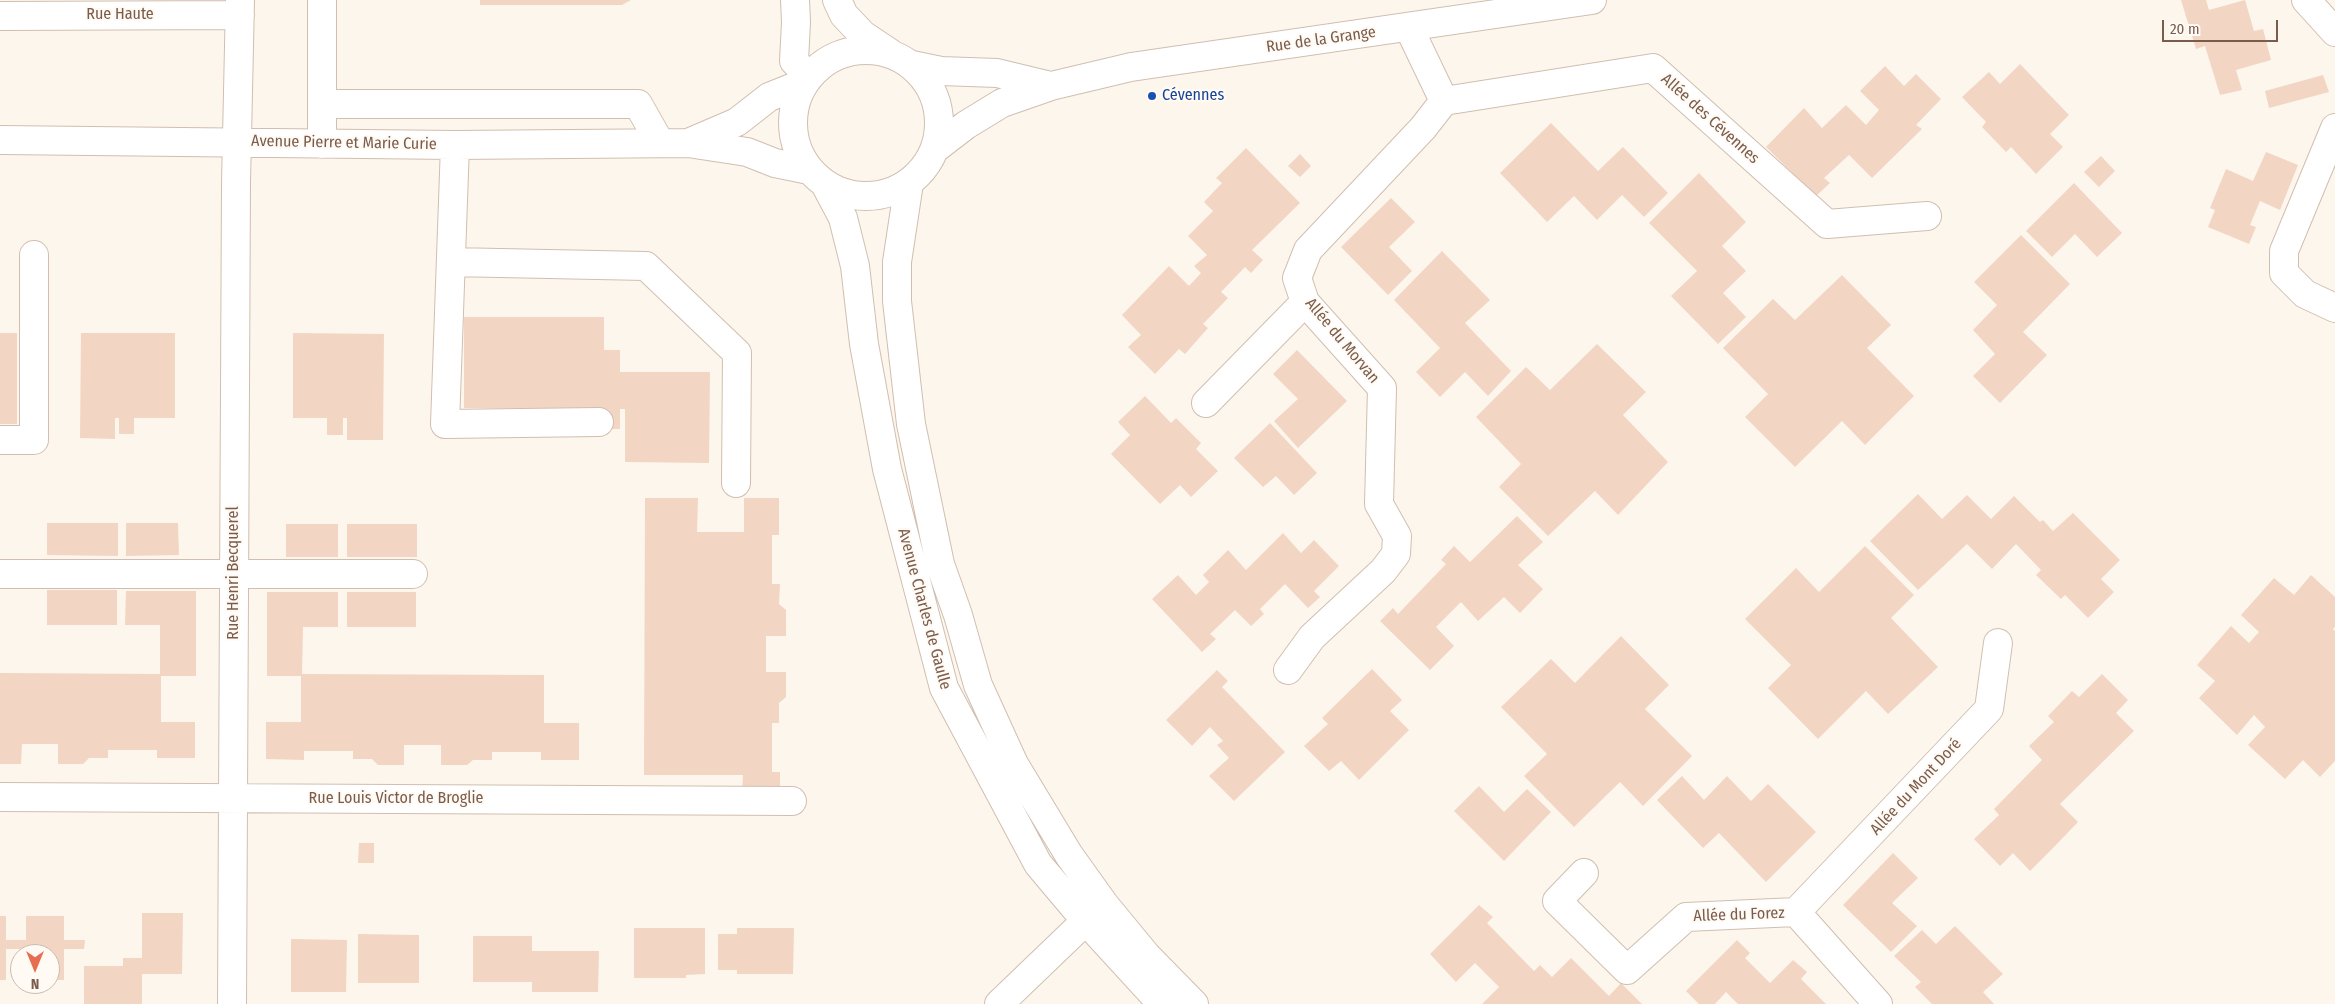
<!DOCTYPE html>
<html>
<head>
<meta charset="utf-8">
<style>
  body { margin:0 }
  #map { position:relative; width:2335px; height:1004px; overflow:hidden; background:#fdf6ec; font-family:"Fira Sans Condensed",sans-serif }
  canvas { display:block }
  .north { position:absolute; left:10px; top:944px; width:50px; height:50px; box-sizing:border-box; background:#fffaf3; border:1px solid #cabbb1; border-radius:50%; rotate:180deg; font-size:14px; font-weight:700; line-height:20px; text-align:center; color:#7a5c4d }
  .north::after { content:''; display:block; margin:auto; width:18px; height:22px; background:#e76f51; clip-path:polygon(50% 0,100% 100%,50% 72%,0 100%) }
  .scale { position:absolute; left:2162px; top:20px; width:116px; height:22px; box-sizing:border-box; border:2px solid #7a5c4d; border-top:0; padding-left:6px; font-size:15px; line-height:18px; white-space:nowrap; color:#7a5c4d; -webkit-text-stroke:4px #fffaf3; paint-order:stroke }
</style>
</head>
<body>
<div id="map">
<canvas width="2335" height="1004"></canvas>
<div class="north">N</div>
<div class="scale">20 m</div>
</div>
<script>
const ctx = document.querySelector('canvas').getContext('2d');
ctx.lineJoin = 'round';
function paint(path, color) {
  ctx.fillStyle = color;
  ctx.fill(path, 'evenodd');
}
function poly(rows) {
  const path = new Path2D();
  for (const r of rows) {
    if (r.length === 3) {
      path.moveTo(r[0] + r[2], r[1]);
      path.arc(r[0], r[1], r[2], 0, 2 * Math.PI);
      continue;
    }
    path.moveTo(r[0], r[1]);
    for (let i = 2; i < r.length; i += 2) path.lineTo(r[i], r[i + 1]);
  }
  return path;
}
function strokePath(path, color, width, dash) {
  ctx.strokeStyle = color;
  ctx.lineWidth = width;
  ctx.lineCap = dash ? 'butt' : 'round';
  ctx.setLineDash(dash || []);
  ctx.stroke(path);
}
function write(font, color, halo, rows, align = 'center') {
  ctx.font = font + ' "Fira Sans Condensed",sans-serif';
  ctx.lineWidth = 4;
  ctx.setLineDash([]);
  ctx.textBaseline = 'middle';
  ctx.strokeStyle = halo;
  ctx.fillStyle = color;
  for (const [text, x, y, turn = 0] of rows) {
    ctx.save();
    ctx.translate(x, y);
    ctx.rotate((+turn || 0) * Math.PI / 180);
    ctx.textAlign = isNaN(turn) ? turn : align;
    if (halo) ctx.strokeText(text, 0, 0);
    ctx.fillText(text, 0, 0);
    ctx.restore();
  }
}
const building = poly([
  [480,0,631,0,622,5,480,5],
  [2181,0,2206,0,2209,10,2245,0,2254,31,2263,29,2271,60,2236,70,2242,90,2220,95,2205,46,2196,49],
  [2020,64,2069,115,2050,134,2063,147,2036,174,2011,147,2006,152,1982,127,1986,122,1962,97,1989,72,2000,84],
  [1885,66,1904,86,1916,74,1941,99,1916,125,1922,129,1872,178,1849,155,1824,178,1830,183,1816,196,1766,147,1804,108,1822,128,1846,105,1866,125,1879,110,1860,91],
  [2323,75,2329,92,2269,108,2265,91],
  [1551,123,1598,171,1623,147,1668,193,1644,217,1622,195,1597,220,1574,196,1547,222,1500,173],
  [1246,148,1300,203,1252,250,1263,260,1251,273,1245,267,1221,292,1228,298,1203,324,1208,328,1185,354,1179,349,1155,374,1128,347,1141,335,1122,315,1169,266,1189,286,1201,273,1194,266,1207,255,1188,236,1213,211,1204,202,1222,183,1216,178],
  [2266,152,2298,165,2280,210,2260,201,2250,225,2256,227,2249,244,2208,227,2215,210,2210,208,2226,169,2253,181],
  [1300,154,1311,166,1300,177,1288,166],
  [2101,156,2115,171,2099,187,2084,172],
  [1699,173,1746,222,1722,246,1746,271,1723,293,1746,317,1718,344,1671,296,1697,271,1649,223],
  [2074,183,2122,233,2097,257,2075,234,2052,257,2026,231],
  [1391,198,1415,222,1389,247,1412,271,1388,295,1341,247],
  [2021,235,2070,284,2023,332,2047,355,2000,403,1973,376,1995,354,1973,330,1997,305,1974,282],
  [1442,251,1490,300,1465,323,1511,371,1488,396,1465,372,1440,397,1416,372,1440,348,1394,300],
  [1842,275,1891,325,1867,348,1914,396,1865,445,1842,421,1795,467,1745,417,1768,394,1723,348,1773,299,1795,320],
  [464,317,604,317,604,350,620,350,620,372,710,372,709,463,625,462,625,409,620,409,620,429,604,429,604,409,464,408],
  [0,333,17,333,17,424,0,424],
  [81,333,175,333,175,418,134,418,134,434,119,434,119,418,115,418,115,439,80,438],
  [293,333,384,334,383,440,347,440,347,418,343,418,343,435,327,435,327,418,293,418],
  [1597,344,1646,392,1623,415,1668,462,1618,515,1595,491,1548,536,1499,487,1521,464,1476,417,1526,367,1550,390],
  [1297,350,1347,401,1298,448,1274,421,1298,399,1273,374],
  [1145,396,1171,423,1176,418,1201,443,1196,449,1218,471,1191,497,1180,485,1160,504,1111,454,1130,435,1118,422],
  [1270,423,1317,473,1294,495,1276,476,1263,487,1234,458],
  [1918,494,1942,519,1967,495,1991,519,2014,496,2040,522,2043,520,2053,531,2073,513,2120,560,2101,579,2114,592,2088,618,2065,595,2061,599,2036,575,2041,570,2016,544,1992,569,1967,544,1918,590,1870,541],
  [645,498,698,498,697,532,744,532,744,498,779,498,779,535,772,535,772,584,780,584,779,604,786,610,786,636,766,636,766,672,786,672,786,697,779,703,779,723,772,723,772,772,780,772,780,793,742,793,743,775,644,775],
  [1517,516,1543,542,1518,565,1543,589,1520,613,1504,597,1478,621,1461,602,1436,627,1454,646,1430,670,1380,621,1393,608,1398,614,1446,564,1441,560,1454,546,1470,562],
  [47,523,118,523,118,556,47,555],
  [126,523,178,523,179,555,126,556],
  [286,524,338,524,338,557,286,557],
  [347,524,417,524,417,557,347,557],
  [1283,533,1301,553,1314,540,1339,566,1314,591,1320,597,1308,608,1285,584,1260,609,1264,614,1251,626,1235,610,1210,634,1216,639,1202,652,1152,599,1178,575,1196,595,1209,582,1203,575,1228,550,1246,570],
  [1865,546,1914,595,1891,618,1938,667,1888,714,1866,691,1818,739,1768,688,1791,665,1745,619,1796,568,1819,592],
  [2311,575,2335,597,2335,627,2333,629,2335,631,2335,761,2320,777,2303,760,2285,779,2248,745,2265,727,2254,715,2237,735,2199,698,2215,681,2197,665,2231,626,2249,643,2259,632,2241,615,2274,578,2294,595],
  [47,590,117,590,117,625,47,625],
  [126,591,196,591,196,676,161,676,161,722,195,722,195,758,157,758,157,750,108,750,108,758,89,758,83,764,58,764,58,744,22,744,21,764,0,764,0,673,160,674,160,625,125,625],
  [267,592,338,592,338,627,303,627,302,674,544,675,544,723,579,723,579,760,541,760,541,752,492,752,492,760,473,760,467,765,441,765,441,745,404,745,404,765,378,765,372,759,353,759,353,751,304,751,304,760,266,759,266,722,301,722,301,676,267,676],
  [347,592,416,592,416,627,347,627],
  [1621,636,1669,685,1645,709,1692,756,1643,806,1620,782,1574,827,1524,776,1547,754,1501,707,1551,659,1575,683],
  [1372,669,1402,700,1390,711,1409,730,1359,780,1341,761,1329,771,1304,746,1328,724,1322,718],
  [1217,670,1228,681,1222,687,1285,752,1234,801,1209,776,1229,758,1217,745,1223,741,1210,727,1192,746,1166,720],
  [2102,674,2128,700,2116,713,2134,731,2060,804,2078,822,2055,846,2030,871,2013,853,2000,866,1974,839,1999,815,1994,809,2042,760,2029,746,2054,722,2048,716,2072,691,2079,697],
  [1682,776,1704,800,1727,776,1751,801,1768,784,1816,832,1766,882,1719,833,1703,848,1657,800],
  [1479,786,1504,812,1527,789,1551,812,1504,861,1454,811],
  [359,843,374,843,374,863,358,863],
  [1893,853,1918,878,1892,903,1917,926,1891,952,1843,905],
  [1479,905,1493,917,1487,923,1534,971,1540,965,1552,977,1571,958,1609,996,1621,983,1642,1004,1482,1004,1499,987,1475,963,1456,982,1430,954],
  [142,913,183,913,182,974,142,974,142,1004,84,1004,84,966,123,966,123,958,142,958],
  [0,916,6,916,6,940,26,940,26,916,64,916,64,940,85,940,84,949,64,949,64,980,50,980,50,954,26,954,26,949,6,949,6,980,0,980],
  [1955,926,2003,974,1983,992,1994,1004,1932,1004,1915,987,1921,982,1894,956,1922,930,1936,944],
  [634,928,705,928,705,974,686,975,686,978,634,978],
  [737,928,794,928,793,974,737,974,737,970,718,970,718,934,737,934],
  [358,934,419,935,419,983,358,983],
  [473,936,532,936,532,951,599,951,598,992,532,992,532,982,473,982],
  [291,939,347,940,346,992,291,992],
  [1737,940,1750,953,1745,958,1770,983,1793,960,1807,972,1801,979,1826,1004,1738,1004,1726,992,1715,1004,1699,1004,1686,991]
]);
const minor = poly([
  [795,0,796,22,794,61,809,77],
  [837,0,844,15,863,35,890,53],
  [2306,0,2335,32],
  [0,16,240,15],
  [866,123,73],
  [912,65,941,71,997,73,1051,86],
  [1444,101,1653,68,1827,224,1927,216],
  [322,104,638,104,660,143],
  [2335,128,2284,251,2284,273,2305,294,2335,308],
  [0,140,455,145,688,143,747,152,775,163,809,170],
  [688,143,737,122,769,97,804,83],
  [322,144,322,0],
  [455,145,445,424,599,422],
  [936,148,966,125,1002,103,1051,86,1131,67,1592,0],
  [909,183,897,262,897,301,911,424,940,564,958,615,978,685,1014,764,1069,855,1104,904,1146,955,1194,1004],
  [825,184,843,218,855,266,864,344,887,469,944,688,1038,864,1086,921,1162,1004],
  [451,262,646,266,737,353,736,483],
  [1206,403,1305,302],
  [0,440,34,440,34,255],
  [0,574,413,574],
  [1288,670,1312,637,1383,571,1396,554,1397,536,1379,504,1382,388,1305,302,1297,278,1308,250,1423,128,1444,101,1409,28],
  [0,797,792,801],
  [1584,873,1557,901,1627,970,1686,917,1796,912,1878,1004],
  [1796,912,1989,709,1998,643],
  [232,1004,236,183,240,0],
  [999,1004,1099,908]
]);
const markers = [
  [1152,96,5,"#1a4fb4"]
];
const streetNames = [
  ["Rue Haute",120,15],
  ["Rue de la Grange",1321,40,-8],
  ["Allée des Cévennes",1710,119,42],
  ["Avenue Pierre et Marie Curie",344,143,1],
  ["Allée du Morvan",1342,341,50],
  ["Rue Henri Becquerel",234,573,-90],
  ["Avenue Charles de Gaulle",924,609,75],
  ["Allée du Mont Doré",1916,787,-47],
  ["Rue Louis Victor de Broglie",396,799],
  ["Allée du Forez",1739,915,-2]
];
const transitNames = [
  ["Cévennes",1162,96]
];
paint(building, '#f3d5c3');
strokePath(minor, '#d1beb0', 30);
strokePath(minor, '#fff', 28);
for (const [x, y, r, color] of markers) {
  const dot = new Path2D();
  dot.arc(x, y, r, 0, 2 * Math.PI);
  ctx.fillStyle = color;
  ctx.fill(dot);
  strokePath(dot, '#fffaf3', 2);
}
write('16px', '#7a5c4d', '#fffaf3', streetNames);
write('16px', '#164399', '#fffaf3', transitNames, 'left');
</script>
</body>
</html>
